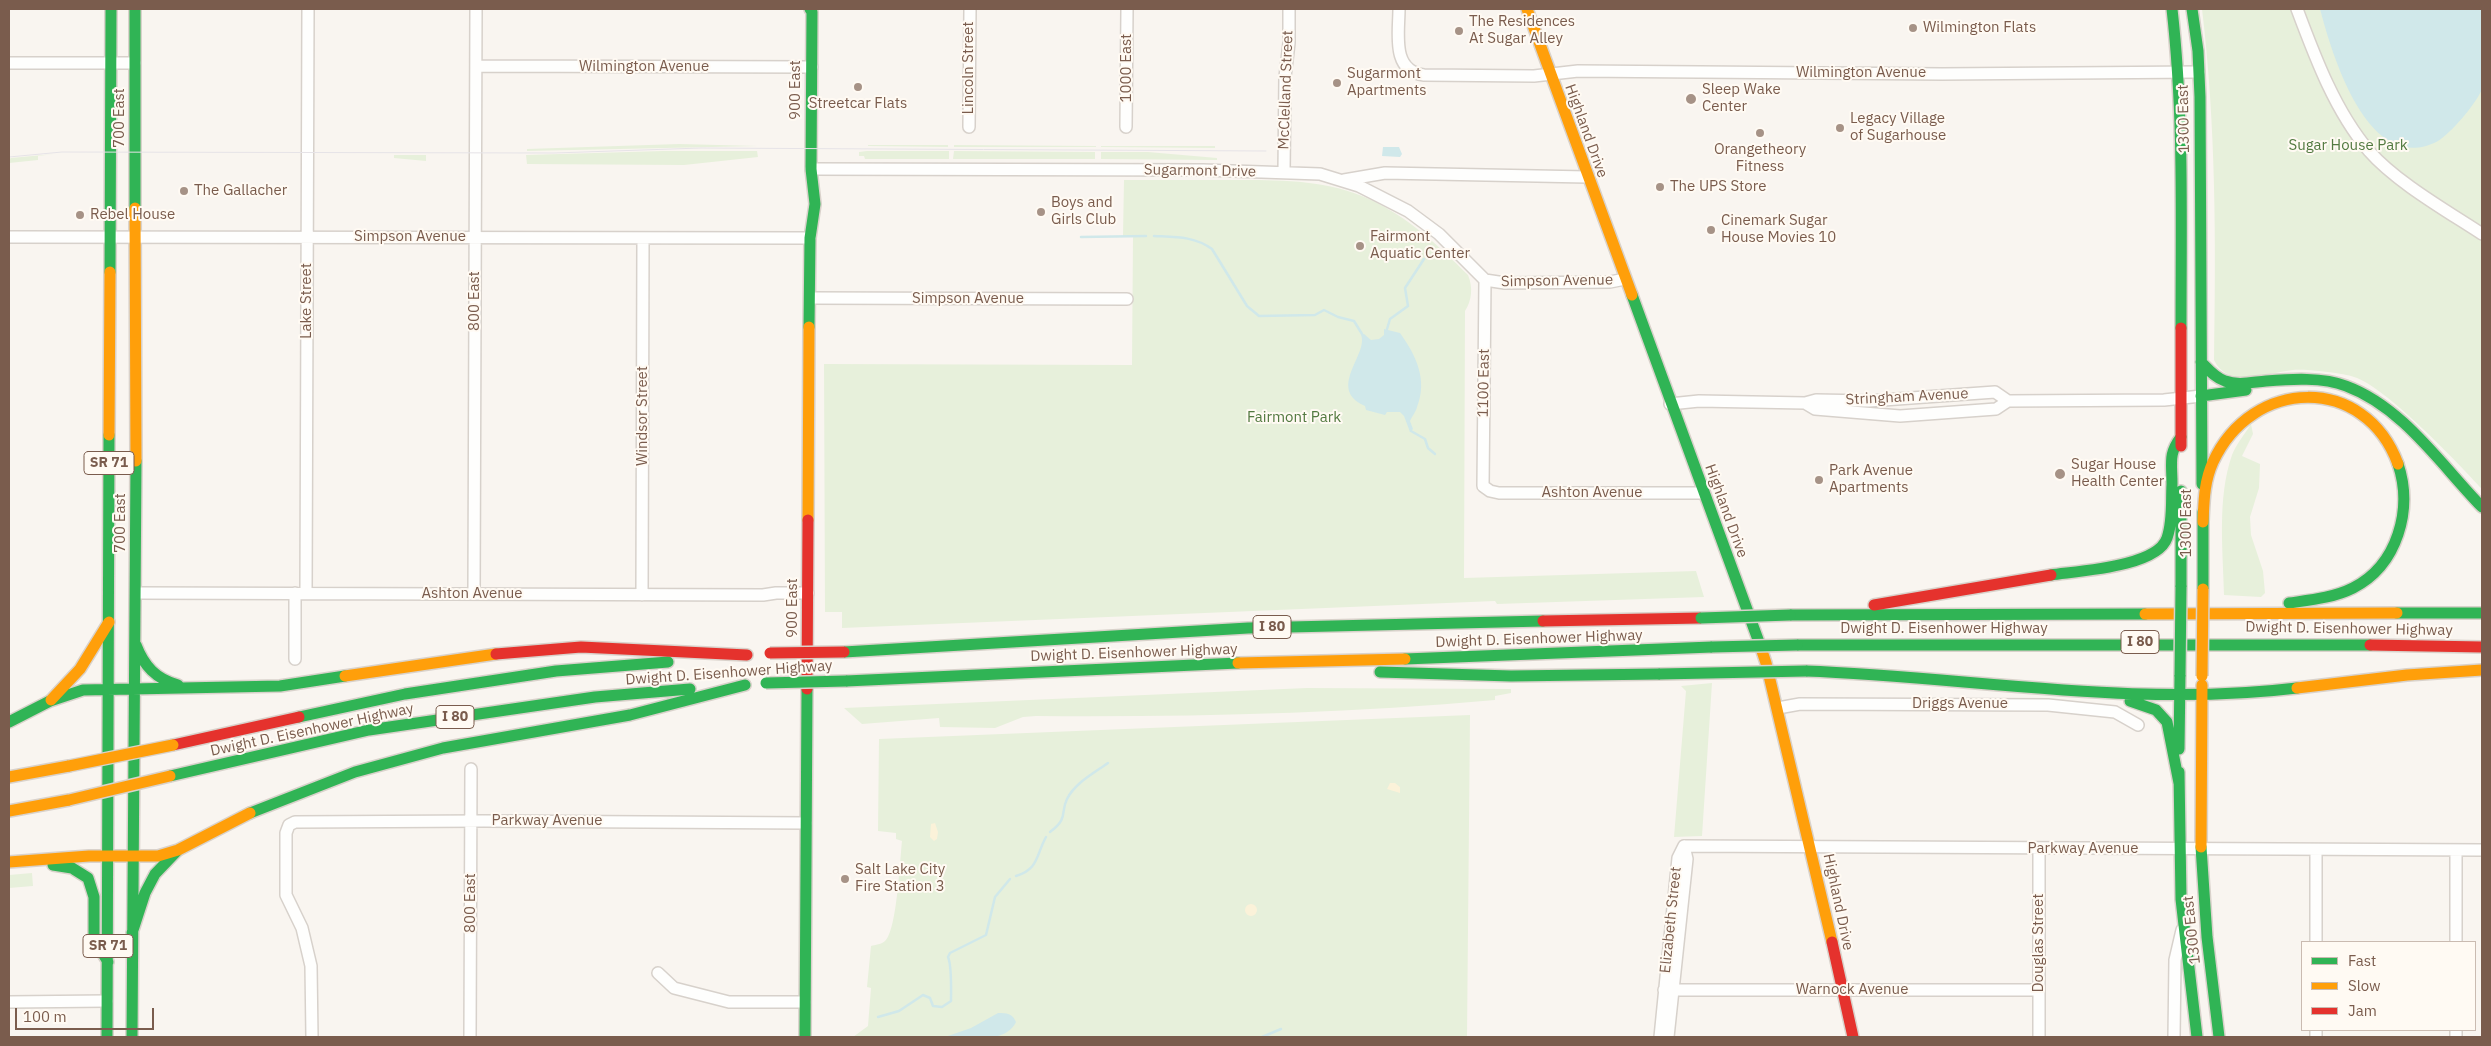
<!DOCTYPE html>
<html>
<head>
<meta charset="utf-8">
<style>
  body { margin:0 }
  #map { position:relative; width:2491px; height:1046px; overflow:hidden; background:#f9f5f0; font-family:"IBM Plex Sans",sans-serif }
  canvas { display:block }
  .frame { position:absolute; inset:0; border:10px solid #7a5c4d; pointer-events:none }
  .legend { position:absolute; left:2301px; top:941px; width:175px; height:90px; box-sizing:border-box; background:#fffaf3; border:1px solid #cabbb1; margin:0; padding:6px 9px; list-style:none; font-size:15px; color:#7a5c4d }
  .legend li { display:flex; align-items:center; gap:10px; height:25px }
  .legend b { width:25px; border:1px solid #cabbb1 }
  .scale { position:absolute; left:15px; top:1008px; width:139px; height:22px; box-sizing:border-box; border:2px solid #7a5c4d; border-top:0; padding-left:6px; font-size:15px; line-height:18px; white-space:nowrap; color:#7a5c4d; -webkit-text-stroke:4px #fffaf3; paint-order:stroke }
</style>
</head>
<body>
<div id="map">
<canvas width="2491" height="1046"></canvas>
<div class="frame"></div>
<ul class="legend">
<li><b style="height:6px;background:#30b455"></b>Fast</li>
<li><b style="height:6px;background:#ff9f0a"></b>Slow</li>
<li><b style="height:6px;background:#e5322d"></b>Jam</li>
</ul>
<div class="scale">100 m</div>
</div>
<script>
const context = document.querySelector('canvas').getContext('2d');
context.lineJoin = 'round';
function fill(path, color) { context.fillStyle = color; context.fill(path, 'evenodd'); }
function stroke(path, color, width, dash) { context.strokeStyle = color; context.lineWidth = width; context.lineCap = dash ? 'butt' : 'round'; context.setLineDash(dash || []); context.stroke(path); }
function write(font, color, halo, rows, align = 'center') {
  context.font = font + ' "IBM Plex Sans",sans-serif'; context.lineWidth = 4; context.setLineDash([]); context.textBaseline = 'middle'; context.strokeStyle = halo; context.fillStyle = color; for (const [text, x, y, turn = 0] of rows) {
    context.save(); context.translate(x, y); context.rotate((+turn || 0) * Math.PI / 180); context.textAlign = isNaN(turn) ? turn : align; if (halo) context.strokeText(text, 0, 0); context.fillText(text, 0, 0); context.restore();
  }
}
const green = new Path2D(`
  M2202 9H2482V489C2458 463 2385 386 2354 377 2343 373 2305 369 2293 370 2268 372 2229 391 2214 360 2216 243 2216 125 2202 9Z
  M679 144 758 146 527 151V149Z
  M868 145H948V147L868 146Z
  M954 145 1096 146V147H954Z
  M1101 146H1215V148L1101 147Z
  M663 151H757L758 157 684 165 527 164 526 155Z
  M867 151H949V159H865L864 156H859V152Z
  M954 151 1095 152V159H953Z
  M1101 152H1148L1217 158V160L1101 159Z
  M54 154 38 156V160L9 163V159L11 158Z
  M394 155H426V161L394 158Z
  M1124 180C1159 180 1195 180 1230 180 1277 180 1325 179 1369 199 1408 217 1438 245 1468 275 1473 287 1472 300 1465 311L1464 578 1696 571 1704 597 1497 604 1495 601 842 628V612H825L824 364 1132 365 1133 236H1123Z
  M2251 424 2253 434 2242 456 2260 464 2259 488 2250 517 2251 535 2263 571 2265 593 2261 597 2224 595C2223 550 2217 498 2232 455 2236 444 2245 434 2251 424Z
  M1712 683 1702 836 1674 837 1686 691 1681 686Z
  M1307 688 1511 689V693L1495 696V700C1342 714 1189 717 1036 716L1023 717 995 728 940 727 939 718 862 724 844 708Z
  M1470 715 1467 1037H853L868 1026 871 988 867 987 871 946C875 945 882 944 885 941 897 931 900 859 902 841L896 839V833L878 831 879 739Z
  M32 873 33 886 9 888V875Z`);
const sand = new Path2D(`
  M1390 783H1395L1400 787V793L1387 789Z
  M935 823 938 832 937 839 934 841 930 837 931 824Z
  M1245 910a6 6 0 1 1 12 0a6 6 0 1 1-12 0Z`);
const water = new Path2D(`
  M2320 9H2482C2482 23 2486 79 2482 89 2476 104 2451 133 2438 141 2368 178 2332 54 2320 9Z
  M1383 147H1399L1402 154 1400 157 1382 156Z
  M1384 329 1400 333C1416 355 1428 380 1417 407 1416 412 1412 416 1410 421L1413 429 1410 432 1404 416 1400 412H1387L1385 415 1366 410 1365 406C1326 389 1369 354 1361 335L1364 334 1371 340 1379 339 1384 335Z
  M998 1013C1007 1013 1012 1013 1016 1022 1005 1045 967 1037 945 1037L971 1028Z`);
const stream = new Path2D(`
  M1154 236C1175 237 1194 236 1212 249L1247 306 1259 316 1315 315 1324 310 1338 317 1354 321 1362 334
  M1081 237 1146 236
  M1387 329 1390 319 1408 306 1405 288 1424 259
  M1411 431 1425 439 1428 448 1435 454
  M1050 832C1069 818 1060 813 1067 799 1075 783 1094 773 1108 763
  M1016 876C1039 869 1036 855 1046 837
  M878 1017 899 1011 923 995 930 998 933 1006 942 1007 951 1001C951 990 952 966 948 957L950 953 986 935 995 897 1010 879
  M1262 1037 1281 1029`);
const street = new Path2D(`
  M1399 9C1399 33 1391 71 1424 75L1534 76 1578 71 1942 74 2199 72
  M2297 9C2315 57 2335 111 2369 151 2396 182 2447 211 2482 234
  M9 63H135
  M476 66 812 67
  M969 127 970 9
  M1126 127 1127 9
  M811 169 1203 170 1320 174 1359 186 1408 211 1439 234 1485 280 1505 283 1610 282 1625 279
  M1284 172 1285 77 1289 43V9
  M1344 180 1385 173 1587 177
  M9 237 810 238
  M1485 280 1483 486 1490 491 1499 493H1703
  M810 298 1127 299
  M1805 403 1815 409 1900 416 1996 409 2008 401
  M1670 404 1699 401 1805 403 1816 400 1869 401 1995 392 2008 401 2164 400 2201 396
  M136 593 763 595 776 593H808
  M306 593 308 9
  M474 594 476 9
  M642 595 643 238
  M295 659V593
  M1778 708 1800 704 2048 705 2115 712 2138 725
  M1684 846 2482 850
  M2039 849V1037
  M2316 850V942
  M2456 850V942
  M658 973 674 988 729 1002H805
  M1664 990H2039
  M9 1002 107 1001
  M2316 1030V1037
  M2456 1030V1037
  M312 1037 311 966 302 928 286 895V833L289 825 295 822 484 821 806 823
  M470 1037 471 769
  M1660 1037 1678 858 1684 846
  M1668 1037 1687 859 1684 846
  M2174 1037 2175 960 2182 930`);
const fast = new Path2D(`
  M135 9V208
  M2172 9C2184 115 2181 221 2181 328
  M2192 9 2198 51 2200 97 2202 484
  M110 272 111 9
  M1632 295 1760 645
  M809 327 810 238 815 204 811 169 812 12 810 9
  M2201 362C2208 369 2215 378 2225 381 2238 386 2253 382 2266 381 2291 379 2323 377 2346 386 2403 407 2441 465 2482 507
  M2201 396 2246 390
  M2181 491V587
  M2203 512V589
  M2051 575C2078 571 2157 567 2167 538 2173 521 2171 502 2172 484 2172 463 2168 454 2181 437
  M2289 603C2310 600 2333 598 2353 588 2398 565 2413 509 2398 464
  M2397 613H2482
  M1790 615 2145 614
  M136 645C144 666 156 679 178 685
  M1797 645H2370
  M844 652 1248 628 1543 621
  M1405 659 1712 647
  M1806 671C1969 677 2134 708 2297 688
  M1380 672 1511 676 1660 674
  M846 681 1238 663
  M2130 701 2156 710 2167 722 2179 783
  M299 717 405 694 556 671 668 662
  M9 722 50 701 83 690 280 686 345 676
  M2179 749 2180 675
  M2179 772 2181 899 2197 1037
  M170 776 369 730 595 697 690 689
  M250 813 355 772 443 748 630 715 745 685
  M2201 847 2207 937 2219 1037
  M53 865 72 868 88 878 94 897V939L108 962
  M132 933 145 893 155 874 177 851
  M107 1037 109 435
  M132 1037 136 461
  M805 1037 807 689`);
const slow = new Path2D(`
  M1527 9 1632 295
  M135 208 136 461
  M109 435 110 272
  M808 520 809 327
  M2203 522C2204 501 2204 482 2213 462 2252 377 2365 374 2398 464
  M2145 614 2397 613
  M1760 645 1766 663 1832 942
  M1238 663 1405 659
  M345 676 496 654
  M2297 688 2407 675 2482 670
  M51 700 80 669 109 622
  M9 777 69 766
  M9 811 69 800
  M2201 847 2202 685
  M9 862 89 856H158L178 850 250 813`);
const jam = new Path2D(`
  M2181 328V446
  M1874 605 2051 575
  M1543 621 1701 618
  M2370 645 2482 647
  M496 654 581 647 747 655
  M807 689 808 520
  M173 745 299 717
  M1832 942 1853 1037`);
const tram = new Path2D(`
  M9 157 62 152 554 153 701 148 1266 151`);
const fastBridge = new Path2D(`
  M1701 618 1790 615
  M1712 647 1797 645
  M1660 674 1806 671
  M2180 675 2181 587
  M766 683 846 681`);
const slowBridge = new Path2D(`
  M2202 676 2203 589
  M69 766 173 745
  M69 800 170 776`);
const jamBridge = new Path2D(`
  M770 653 844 652`);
const markers = [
  [1913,28,5,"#a69286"],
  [1459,31,5,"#a69286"],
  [1337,83,5,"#a69286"],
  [858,87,5,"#a69286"],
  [1691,99,6,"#a69286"],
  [1840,128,5,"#a69286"],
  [1760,133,5,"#a69286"],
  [1660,187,5,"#a69286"],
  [184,191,5,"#a69286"],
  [1041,212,5,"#a69286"],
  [80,215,5,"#a69286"],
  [1711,230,5,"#a69286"],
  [1360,246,5,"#a69286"],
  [2060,474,6,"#a69286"],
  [1819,480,5,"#a69286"],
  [845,879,5,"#a69286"]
];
const shields = [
  [109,463,50],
  [1272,627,38],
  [2140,642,38],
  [455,717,38],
  [108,946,50]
];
const shieldNames = [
  ["SR 71",109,463],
  ["I 80",1272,627],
  ["I 80",2140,642],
  ["I 80",455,717],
  ["SR 71",108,946]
];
const poiNames = [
  ["The Residences",1469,22],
  ["At Sugar Alley",1469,39],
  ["Wilmington Flats",1923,28],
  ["Sugarmont",1347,74],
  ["Apartments",1347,91],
  ["Sleep Wake",1702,90],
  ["Center",1702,107],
  ["Streetcar Flats",858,104,"center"],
  ["Legacy Village",1850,119],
  ["of Sugarhouse",1850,136],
  ["Orangetheory",1760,150,"center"],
  ["Fitness",1760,167,"center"],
  ["The UPS Store",1670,187],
  ["The Gallacher",194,191],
  ["Boys and",1051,203],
  ["Girls Club",1051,220],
  ["Rebel House",90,215],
  ["Cinemark Sugar",1721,221],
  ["House Movies 10",1721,238],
  ["Fairmont",1370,237],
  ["Aquatic Center",1370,254],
  ["Sugar House",2071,465],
  ["Health Center",2071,482],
  ["Park Avenue",1829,471],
  ["Apartments",1829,488],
  ["Salt Lake City",855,870],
  ["Fire Station 3",855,887]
];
const streetNames = [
  ["Wilmington Avenue",644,67],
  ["Lincoln Street",969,68,-90],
  ["1000 East",1127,68,-90],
  ["Wilmington Avenue",1861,73],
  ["900 East",796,90,-90],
  ["McClelland Street",1286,90,-88],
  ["700 East",120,118,-90],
  ["1300 East",2184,119,-91],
  ["Highland Drive",1586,131,70],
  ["Sugarmont Drive",1200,171,1],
  ["Simpson Avenue",410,237],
  ["Simpson Avenue",1557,281,-1],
  ["Simpson Avenue",968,299],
  ["Lake Street",307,301,-90],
  ["800 East",475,301,-90],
  ["1100 East",1484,383,-89],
  ["Stringham Avenue",1907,397,-3],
  ["Windsor Street",643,416,-90],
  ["Ashton Avenue",1592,493],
  ["Highland Drive",1726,511,70],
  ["700 East",121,523,-90],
  ["1300 East",2187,523,-90],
  ["Ashton Avenue",472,594],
  ["900 East",793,608,-90],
  ["Dwight D. Eisenhower Highway",1944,629],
  ["Dwight D. Eisenhower Highway",2349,629,1],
  ["Dwight D. Eisenhower Highway",1539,639,-2],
  ["Dwight D. Eisenhower Highway",1134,653,-2],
  ["Dwight D. Eisenhower Highway",729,673,-4],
  ["Driggs Avenue",1960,704],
  ["Dwight D. Eisenhower Highway",312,730,-12],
  ["Parkway Avenue",547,821],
  ["Parkway Avenue",2083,849],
  ["Highland Drive",1838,902,78],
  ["800 East",471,903,-90],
  ["Elizabeth Street",1671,920,-84],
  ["1300 East",2192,930,-96],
  ["Douglas Street",2039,943,-90],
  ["Warnock Avenue",1852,990]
];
const parkNames = [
  ["Sugar House Park",2348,146],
  ["Fairmont Park",1294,418]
];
fill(green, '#e7f0db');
fill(sand, '#fbf2d9');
fill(water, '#d0e8ea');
stroke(stream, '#d0e8ea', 2.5);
stroke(street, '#d7d1cb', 14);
stroke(fast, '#d9d2cb', 14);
stroke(slow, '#d9d2cb', 14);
stroke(jam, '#d9d2cb', 14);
stroke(street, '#fefefd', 11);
stroke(fast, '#30b455', 11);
stroke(slow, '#ff9f0a', 11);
stroke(jam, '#e5322d', 11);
stroke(tram, '#e6e3e7', 1);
stroke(fastBridge, '#d9d2cb', 14, []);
stroke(slowBridge, '#d9d2cb', 14, []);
stroke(jamBridge, '#d9d2cb', 14, []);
stroke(fastBridge, '#30b455', 11);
stroke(slowBridge, '#ff9f0a', 11);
stroke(jamBridge, '#e5322d', 11);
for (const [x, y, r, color] of markers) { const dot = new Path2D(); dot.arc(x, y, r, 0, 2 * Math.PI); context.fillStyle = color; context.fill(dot); stroke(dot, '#fffaf3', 2); }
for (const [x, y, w] of shields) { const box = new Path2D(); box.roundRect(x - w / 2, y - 11.5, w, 23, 4); context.fillStyle = '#fffaf3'; context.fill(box); stroke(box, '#7a5c4d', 1); }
write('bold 14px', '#7a5c4d', null, shieldNames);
write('15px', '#7a5c4d', '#fffaf3', poiNames, 'left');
write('15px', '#7a5c4d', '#fffaf3', streetNames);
write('15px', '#537a41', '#fffaf3', parkNames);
</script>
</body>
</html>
